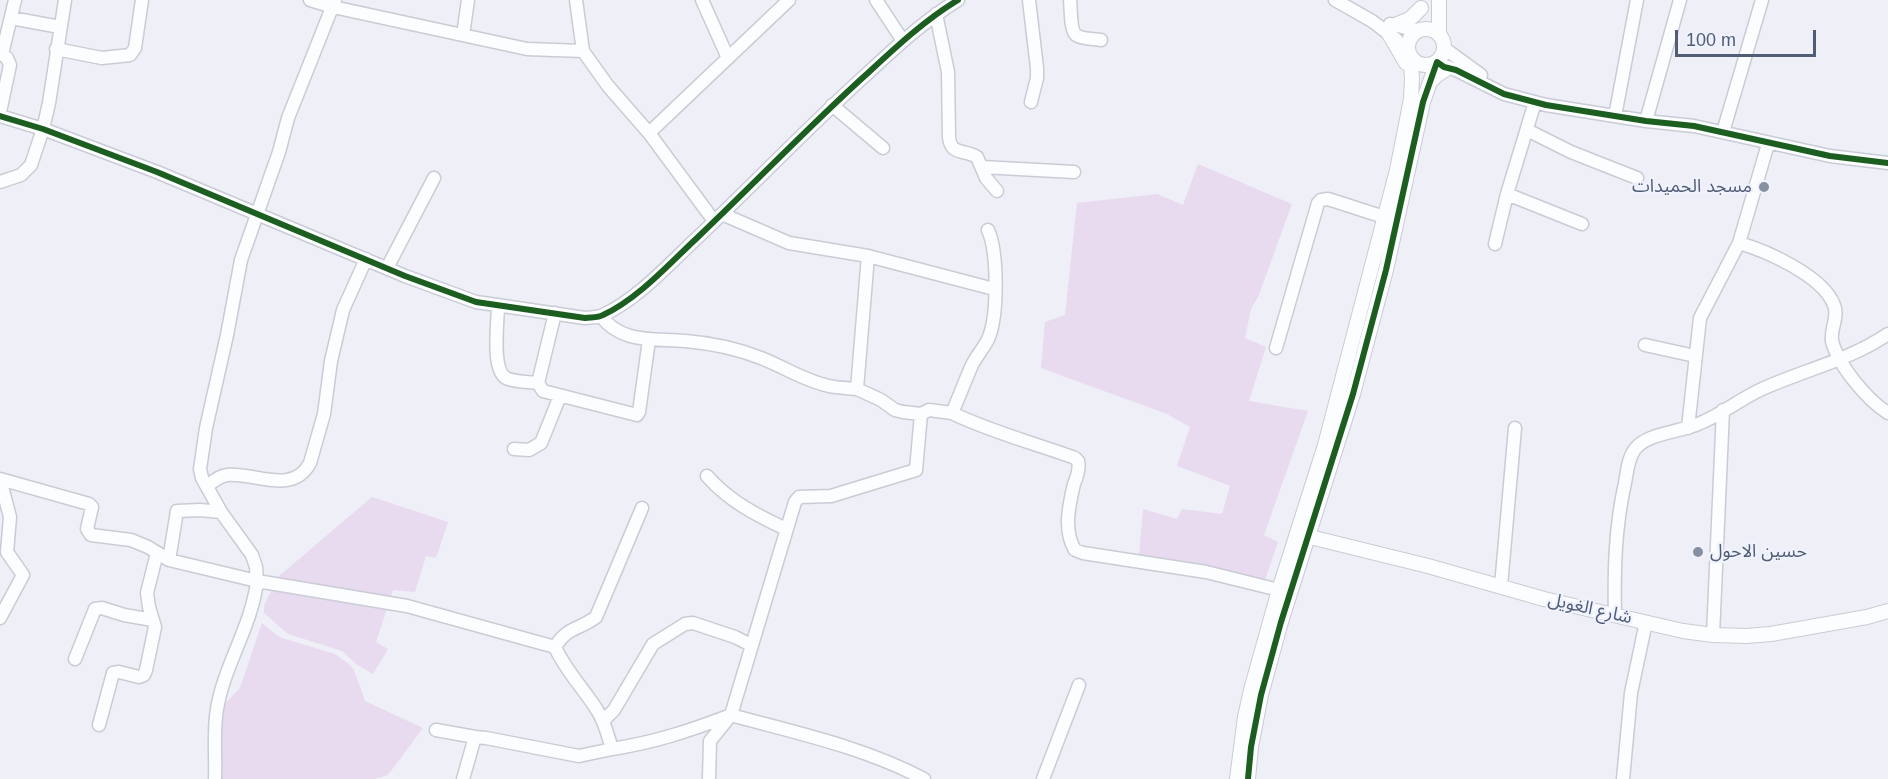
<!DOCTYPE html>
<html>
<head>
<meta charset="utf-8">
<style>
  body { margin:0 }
  #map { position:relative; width:1888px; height:779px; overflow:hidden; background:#eeeff7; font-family:Helvetica,sans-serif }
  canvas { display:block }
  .scale { position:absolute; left:1675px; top:30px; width:141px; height:27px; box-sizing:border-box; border:3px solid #4f5d75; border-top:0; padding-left:8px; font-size:18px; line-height:21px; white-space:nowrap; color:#4f5d75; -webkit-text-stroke:4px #f0f2fe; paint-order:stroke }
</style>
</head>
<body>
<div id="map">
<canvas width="1888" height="779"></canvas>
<div class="scale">100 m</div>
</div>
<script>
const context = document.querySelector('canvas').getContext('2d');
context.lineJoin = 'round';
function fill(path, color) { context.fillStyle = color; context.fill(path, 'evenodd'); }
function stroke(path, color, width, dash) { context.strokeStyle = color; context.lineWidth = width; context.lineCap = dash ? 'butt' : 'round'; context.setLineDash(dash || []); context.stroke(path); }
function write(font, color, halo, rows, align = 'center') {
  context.font = font + ' Helvetica,"Noto Sans Arabic",sans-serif'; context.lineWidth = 4.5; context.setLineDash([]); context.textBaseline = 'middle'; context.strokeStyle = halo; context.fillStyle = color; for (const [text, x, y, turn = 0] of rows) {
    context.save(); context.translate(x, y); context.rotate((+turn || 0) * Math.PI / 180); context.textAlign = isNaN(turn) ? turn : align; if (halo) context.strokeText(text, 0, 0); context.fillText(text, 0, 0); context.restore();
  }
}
const green = new Path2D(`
  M1198 164 1292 204 1258 297 1251 309 1245 338 1266 347 1249 401 1308 411 1264 535 1278 542 1265 580 1139 555 1143 509 1177 519 1182 509 1222 514 1230 486 1177 466 1190 427 1167 414 1041 368 1045 322 1065 315 1077 203 1157 194 1183 205Z
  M372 497 448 522 436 558 426 556 415 592 393 590 376 642 388 649 373 674 356 664 342 651 288 634 264 613V605L279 576Z
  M262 623 279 637 335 654 349 664 354 670 365 701 423 728 388 775 375 779H215L219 710 240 688Z`);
const minor = new Path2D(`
  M310 0 333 7 527 49 583 51 576 0
  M335 0 288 118 279 152 241 260 227 335 206 428 200 469 202 478 221 512 252 555 256 567 257 581 407 606 555 647
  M702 0 728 58
  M876 0 903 41
  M1029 0 1037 68V78L1031 102
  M1070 0C1071 7 1070 30 1076 35 1081 39 1094 39 1101 40
  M1335 0 1372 21 1397 40
  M936 14 948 72 949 137C951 156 964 149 977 157L986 178 997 191
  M11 18 60 27
  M1390 24 1417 31
  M463 35 468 0
  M1444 48 1481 75
  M56 49 102 58 130 55 135 48 142 0
  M583 51 608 86 649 133 714 221
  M0 53 7 58 10 65 0 112
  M2 54 15 0
  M1441 65 1456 70 1504 94 1546 105 1646 121 1694 126 1830 156 1888 163
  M832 105 883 148
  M0 116 43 129 157 172 405 276 476 302 585 318C591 317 598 318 603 315 638 299 670 263 698 237 756 182 810 125 869 72 897 46 925 20 958 0
  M1615 116 1637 0
  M1646 121 1680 0
  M1527 130 1571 152 1637 178
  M1723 132 1762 0
  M649 133 789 0
  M982 167 1074 172
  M0 182 21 175 31 165 43 129 49 103 65 0
  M1507 194 1582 224
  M1739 243C1767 251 1823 276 1834 305 1839 317 1830 329 1832 341 1838 365 1867 400 1888 413
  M1495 244 1507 194 1535 102
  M868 256 994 289
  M387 268 434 178
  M498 305C498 322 491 369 506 378 514 382 529 382 538 383
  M555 313 538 383 543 391 637 415 639 412 649 340
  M601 316C621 344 655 338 685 341 710 343 738 349 761 358 784 367 805 381 829 386 838 388 848 388 857 389L868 256 789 243 722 214
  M1645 345 1695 356
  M1276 348 1318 203 1321 200 1328 199 1384 217
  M857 389 881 400 895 410 903 412 921 414 929 410 952 413C959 397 965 381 972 365 977 355 985 347 989 337 998 314 998 252 988 230
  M952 413C991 432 1034 443 1075 458L1078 461C1080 469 1077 477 1074 484 1069 505 1063 531 1075 550L1083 553 1206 572 1279 590
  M921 414 916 470 831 496 799 497 795 502 731 715C796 733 864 747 924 779
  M1688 428 1700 318 1739 243 1768 144
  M514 449 529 450 541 443 560 396
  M707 476C729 501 756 515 786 529
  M0 479 89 504 92 507 87 529 91 535 131 540 148 547 169 560 257 581C252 626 224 665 217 709 213 732 216 756 215 779
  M207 486C214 481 219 476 227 475 255 472 292 496 310 463L324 414 331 361 343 310 366 259
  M169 560 177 511 200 510 221 512
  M1501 586 1515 428
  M1615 615C1614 571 1615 527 1625 483 1627 472 1628 458 1635 449 1647 433 1681 432 1698 424 1721 415 1740 399 1762 389 1804 370 1850 360 1888 334
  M0 618 23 575 7 552 10 517 0 479
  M1713 635 1723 410
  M75 659 95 609 102 608 124 615 153 620
  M603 721 614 710 653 644 685 624 693 623 735 637 751 645
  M99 725 113 673 119 672 139 677 144 675 146 670 155 627 149 607 147 593 157 553
  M436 730 475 737 463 779
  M475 737 486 738 579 756 612 749C608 736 605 722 597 710 584 689 565 670 555 647 568 626 579 630 596 617L642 508
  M612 749C656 742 689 731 731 715L710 741 709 779
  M1043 779 1079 685
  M1623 779 1631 693 1646 622`);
const tertiary = new Path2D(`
  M1439 0V34
  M1395 25 1410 19 1421 8
  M1408 47a18 18 0 1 1 36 0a18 18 0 1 1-36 0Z
  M1389 34 1406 63
  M1430 82 1437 75 1448 68
  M1302 535 1428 566 1544 599 1683 631 1713 635 1746 636 1771 634 1867 617 1888 611
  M1237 779 1245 717 1251 690 1279 590 1325 445 1397 170 1411 99 1412 78 1410 56
  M1248 779 1251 747 1261 695 1281 622 1353 394 1386 270 1423 102 1437 62`);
const cycleway = new Path2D(`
  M0 116 43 129 157 172 405 276 476 302 585 318C591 317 598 318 603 315 638 299 670 263 698 237 756 182 810 125 869 72 897 46 925 20 958 0
  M1248 779 1251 747 1261 695 1281 622 1353 394 1386 270 1423 102 1437 62 1444 67 1456 70 1504 94 1546 105 1646 121 1694 126 1830 156 1888 163`);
const markers = [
  [1764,187,6,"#8790a2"],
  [1698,552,6,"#8790a2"]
];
const poiNames = [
  ["مسجد الحميدات",1752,187],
  ["حسين الاحول",1710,552,"left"]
];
const streetNames = [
  ["شارع الغويل",1590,609,13]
];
fill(green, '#e8daef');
stroke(minor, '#c9ccd5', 15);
stroke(tertiary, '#c9ccd5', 16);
stroke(minor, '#fcfdfe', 12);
stroke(tertiary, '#fcfdfe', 14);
stroke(cycleway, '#1b5e20', 6);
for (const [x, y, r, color] of markers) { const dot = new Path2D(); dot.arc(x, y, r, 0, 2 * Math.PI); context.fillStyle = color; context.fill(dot); stroke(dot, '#f0f2fe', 2); }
write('18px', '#4f5d75', '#f0f2fe', poiNames, 'right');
write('18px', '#4f5d75', '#f0f2fe', streetNames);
</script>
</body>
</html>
